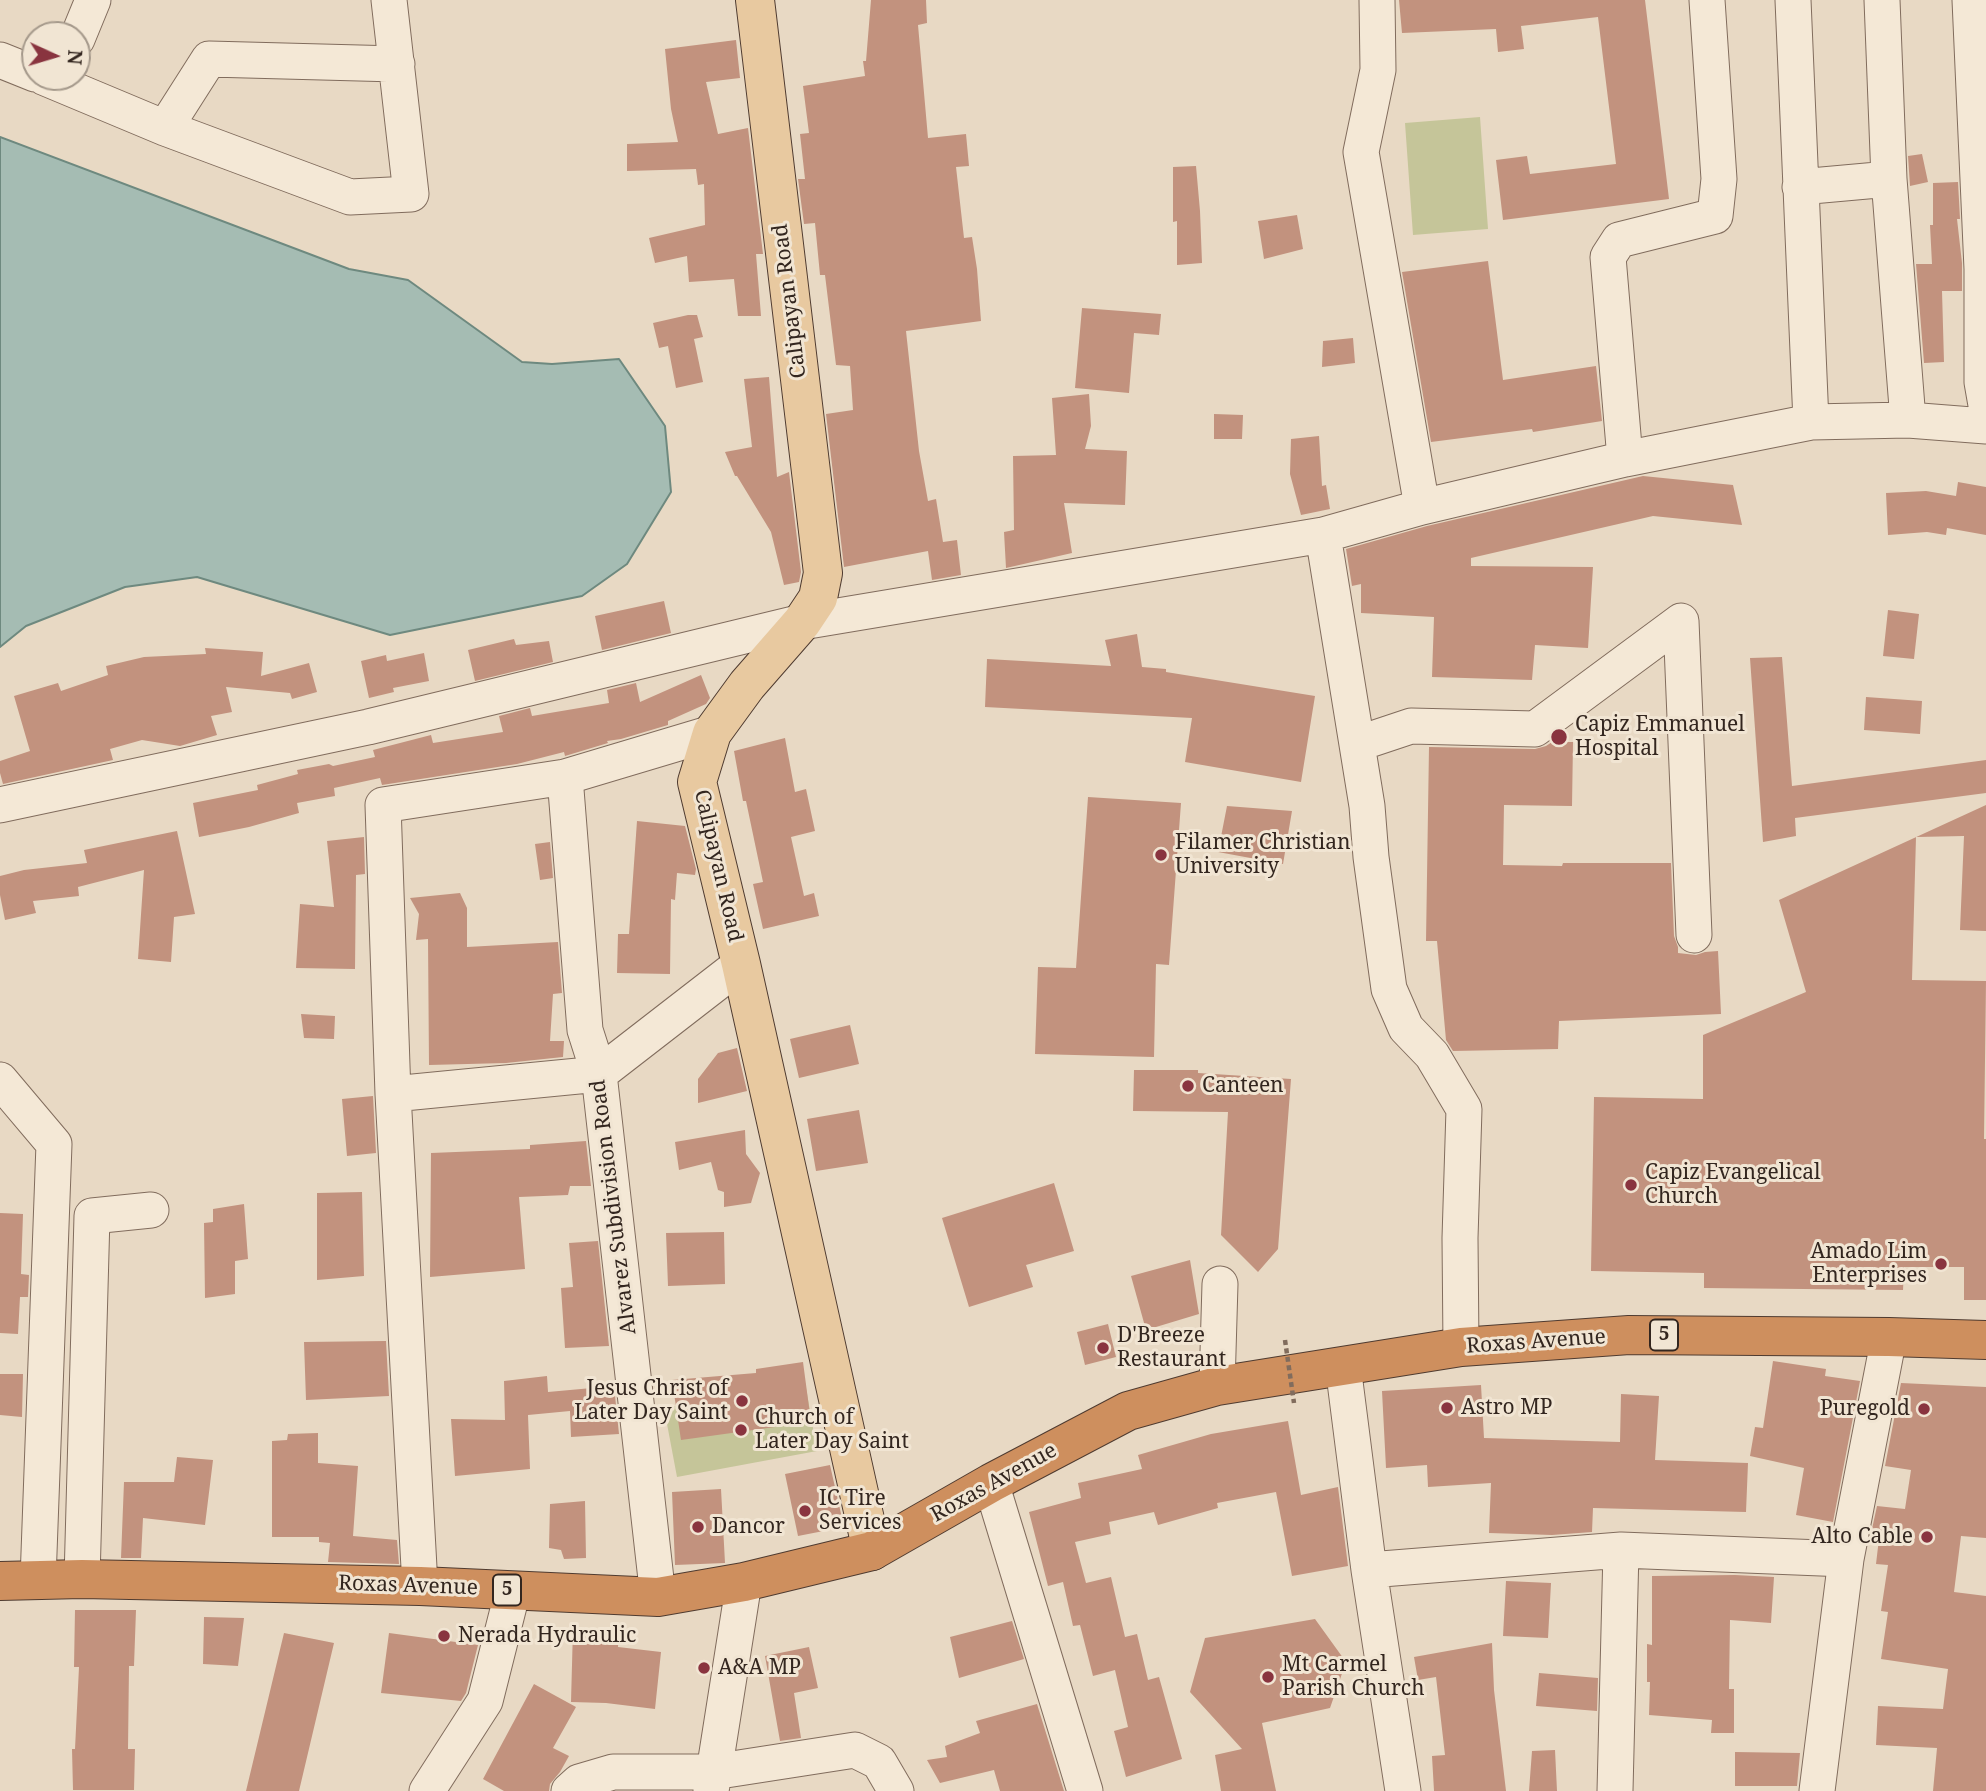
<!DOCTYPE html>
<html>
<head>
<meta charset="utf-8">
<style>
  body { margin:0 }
  #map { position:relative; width:1986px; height:1791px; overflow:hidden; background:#e8d9c4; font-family:"Noto Serif",serif }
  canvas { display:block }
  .north { position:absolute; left:21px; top:21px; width:70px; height:70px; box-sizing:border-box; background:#f1e5d3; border:2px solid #a5998b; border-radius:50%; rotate:94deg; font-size:19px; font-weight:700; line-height:28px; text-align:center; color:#33261f }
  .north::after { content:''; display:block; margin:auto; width:24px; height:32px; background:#89343f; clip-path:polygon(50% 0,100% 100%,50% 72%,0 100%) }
</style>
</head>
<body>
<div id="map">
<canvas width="1986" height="1791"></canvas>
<div class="north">N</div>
</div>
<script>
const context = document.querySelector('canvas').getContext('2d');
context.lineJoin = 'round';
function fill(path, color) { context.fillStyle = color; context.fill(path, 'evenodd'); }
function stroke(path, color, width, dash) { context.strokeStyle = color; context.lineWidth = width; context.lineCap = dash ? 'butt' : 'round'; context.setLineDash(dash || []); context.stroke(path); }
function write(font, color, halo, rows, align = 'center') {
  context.font = font + ' "Noto Serif",serif'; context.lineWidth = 6; context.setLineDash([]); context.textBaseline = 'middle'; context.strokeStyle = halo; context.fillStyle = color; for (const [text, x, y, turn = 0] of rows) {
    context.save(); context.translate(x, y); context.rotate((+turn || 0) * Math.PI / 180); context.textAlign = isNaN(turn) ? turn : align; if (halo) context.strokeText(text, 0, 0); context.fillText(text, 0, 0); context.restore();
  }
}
const green = new Path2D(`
  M1480 117 1488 229 1413 235 1405 123Z
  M805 1382 817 1451 677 1477 664 1408Z`);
const water = new Path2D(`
  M0 137 349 269 408 280 522 362 552 364 619 359 665 426 671 492 627 564 582 596 390 635 197 577 125 587 26 626 0 647Z`);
const building = new Path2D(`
  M871 0H926L927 23 918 25 928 138 966 134 969 166 956 167 964 238 972 237 977 269 981 321 906 331 919 451 928 501 936 499 943 542 957 540 961 575 932 580 928 551 844 567 826 414 853 410 850 366 836 365 825 275H820L815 223 804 224 798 179H805L800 134 809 133 803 86 865 76 863 61H866Z
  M1399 0H1645L1669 199 1503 220 1496 160 1527 156 1530 174 1616 164 1598 17 1521 26 1524 49 1498 52 1496 29 1402 33Z
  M736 40 740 78 706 82 718 134 748 128 763 254H756L761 316H738L734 279 689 282 687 256 655 263 649 238 705 225 704 184 698 185 696 169 627 171V144L678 142 671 109 665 49Z
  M1922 154 1928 182 1910 186 1908 156Z
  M1196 166 1200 211 1202 263 1177 265V221L1173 222V167Z
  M1958 182 1960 219H1957L1962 263V291H1942L1944 362 1924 363 1916 264H1932L1930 225H1933V183Z
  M1297 215 1303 249 1264 259 1258 221Z
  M1488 261 1503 380 1596 366 1602 421 1533 432 1532 429 1431 442 1402 272Z
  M1082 308 1161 314 1159 335 1134 333 1129 393 1075 388Z
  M688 315H697L703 337 694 339 703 382 676 388 668 346 659 348 653 323Z
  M1353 338 1355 363 1322 367 1323 341Z
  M769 377 777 477 789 472 801 572 799 582 784 585 771 532 737 476H735L725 452 752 447 744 379Z
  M1089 394 1091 426 1085 449 1127 451 1125 505 1064 503 1072 553 1006 568 1004 532 1014 530 1013 456 1056 455 1052 398Z
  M1214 414 1243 415 1242 439H1214Z
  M1319 436 1322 486 1326 485 1330 509 1301 515 1290 474 1291 439Z
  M1643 476 1733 485 1742 525 1653 516 1471 558V566L1593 567 1588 648 1535 645 1532 680 1432 677 1434 617 1361 613V584L1352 586 1346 549 1427 526Z
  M1958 482 1986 487V535L1947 528 1946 535 1927 532 1888 535 1886 493 1926 491 1956 496Z
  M664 601 671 633 602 650 595 616Z
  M1888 610 1919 614 1914 659 1883 656Z
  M1137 634 1142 667 1166 669V672L1315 696 1301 782 1185 762 1192 718 985 707 987 659 1111 666 1105 640Z
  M514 639 516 645 549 641 553 662 475 681 468 650Z
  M205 648 263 652 261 676 309 663 317 692 292 699 290 693 226 687 232 712 211 716 217 735 180 746 142 740 110 749 113 760 3 784 0 773V761L30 751 14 696 58 683 61 691 108 675 106 666 144 657 206 654Z
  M424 653 429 681 393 688 394 692 369 698 361 661 386 655 387 661Z
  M1782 657 1792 786 1986 760V793L1795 818 1796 836 1763 842 1750 658Z
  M701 675 710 698 706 704 668 721V725L621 739 607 741 608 743 565 756 564 752 517 764 382 785 380 778 334 788 335 796 297 803 299 813 249 827 199 837 193 803 258 790 257 785 298 774 297 770 329 764 333 766 375 757 373 750 431 735 433 743 503 732 499 716 530 708 532 716 609 703 607 690 636 683 640 702Z
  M1866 697 1922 701 1920 734 1864 730Z
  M785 738 795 792 806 789 815 831 791 837 804 896 814 893 819 916 763 929 753 884 763 882 746 801H743L734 751Z
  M1552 742H1573L1572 806 1504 805 1503 865 1562 866 1563 863H1671L1674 936 1678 947V953L1696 955 1705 952 1718 951 1721 1014 1559 1021 1558 1049 1453 1051 1446 1040 1437 941H1426L1429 747 1535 749 1546 746Z
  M1088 797 1181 803 1169 965 1156 964 1154 1057 1035 1054 1038 967 1076 968Z
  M1986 805V931L1960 930 1964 836 1916 837 1912 980 1986 981 1984 1139H1986V1300H1964V1267H1904L1903 1290 1704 1288V1273L1591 1271 1594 1097 1703 1099V1035L1806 992 1779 900Z
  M1227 806 1292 811 1283 864 1218 852Z
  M637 821 685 826 696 869 695 875 677 873 675 900 671 899 670 974 617 973 618 934H629Z
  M177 831 195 914 174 917 171 962 138 959 144 870 78 887 79 896 33 901 36 913 5 920 0 895V876L24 870 87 863 84 850Z
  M364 837 365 874 356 875 355 969 296 968 300 904 334 907 327 841Z
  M550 842 553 878 540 880 535 844Z
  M460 893 467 908V947L558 942 562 993 553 994 550 1041H564L563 1057 506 1063 429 1065 428 939 416 940 419 914 410 898Z
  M301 1014 335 1016 334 1039 304 1038Z
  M850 1025 859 1064 799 1078 790 1039Z
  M737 1048 747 1091 698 1103V1079L718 1053Z
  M1134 1070H1198V1073L1291 1079 1278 1249 1258 1272 1221 1235 1228 1112 1133 1111Z
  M373 1096 376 1153 347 1156 342 1099Z
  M859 1110 868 1163 816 1171 807 1119Z
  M745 1130 746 1154 760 1173 751 1203 724 1207V1192L718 1190 711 1162 679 1170 675 1142Z
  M586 1141 591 1186H570L568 1195 519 1197 525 1269 430 1277 431 1153 530 1149V1145Z
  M1054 1183 1074 1251 1026 1265 1033 1287 969 1307 942 1218Z
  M362 1192 364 1276 317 1280V1193Z
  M244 1204 248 1259 235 1261V1294L205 1298 204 1223 213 1222V1209Z
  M0 1213 23 1214 21 1274 29 1275 28 1297H20L18 1334 0 1333Z
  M724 1232 725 1284 668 1286 666 1233Z
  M598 1241 609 1346 565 1348 561 1288 573 1287 569 1243Z
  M1190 1260 1199 1314 1146 1330 1131 1276Z
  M1108 1324 1116 1357 1085 1365 1077 1332Z
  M386 1341 389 1396 306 1400 304 1342Z
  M1773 1361 1826 1369 1825 1376 1860 1381 1833 1522 1796 1515 1804 1468 1750 1456 1755 1427 1763 1428Z
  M803 1362 811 1422 681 1440 672 1380 756 1373V1369Z
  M0 1374H23L22 1417 0 1415Z
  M547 1376 548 1392 614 1386 619 1434 571 1437 570 1411 528 1415 530 1469 455 1476 451 1419 505 1420 504 1381Z
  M1901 1383 1986 1387V1538L1961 1536 1954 1592 1986 1596V1791H1933L1937 1748 1876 1745 1878 1706 1943 1709 1948 1669 1881 1659 1888 1612 1881 1611 1888 1565 1876 1564 1880 1530 1872 1529 1877 1506 1905 1509 1911 1470 1885 1466Z
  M1481 1385 1484 1438 1620 1442 1621 1394 1659 1396 1655 1460 1748 1463 1746 1512 1593 1508 1592 1532 1552 1535 1489 1533 1491 1483 1428 1487 1427 1465 1386 1468 1382 1391Z
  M1288 1421 1301 1495 1338 1487 1348 1566 1292 1576 1276 1492 1217 1503 1218 1508 1158 1525 1154 1512 1109 1522 1111 1534 1075 1542 1086 1583 1111 1577 1125 1637 1137 1634 1148 1680 1159 1677 1182 1759 1126 1777 1114 1731 1128 1727 1115 1670 1093 1676 1080 1625 1073 1626 1063 1582 1048 1586 1029 1512 1081 1498 1078 1483 1142 1469 1138 1455 1211 1434Z
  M318 1433V1463L358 1466 353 1536 397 1540 399 1564 328 1562 330 1543 319 1542V1537H272V1441L287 1440 288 1434Z
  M177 1457 213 1460 205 1525 143 1518 141 1558H121L124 1482H174Z
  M830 1465 844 1527 798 1536 785 1474Z
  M721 1489 725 1563 675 1565 672 1492Z
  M585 1501 586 1558 564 1559 561 1550 549 1548 550 1504Z
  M1735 1575 1774 1577 1771 1623 1730 1620 1729 1689H1734V1733H1711L1712 1720 1649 1715 1650 1682H1647V1644L1652 1645V1576Z
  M1506 1581 1551 1583 1548 1638 1503 1636Z
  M75 1610H136L134 1666H129L128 1749H135L134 1790H73L72 1749H75L79 1667H74Z
  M204 1617 244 1618 238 1666 203 1664Z
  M1315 1619 1346 1662 1330 1708 1262 1723 1276 1791H1221L1215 1755 1242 1749 1190 1692 1205 1638Z
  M1012 1621 1024 1659 959 1678 950 1637Z
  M573 1628 619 1629 618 1647 661 1652 655 1709 606 1703 571 1702Z
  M284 1633 334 1643 299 1791H246Z
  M389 1633 478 1645 466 1693 461 1701 381 1693Z
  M1492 1643 1494 1690 1506 1791H1434L1432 1756 1445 1755 1436 1677 1418 1680 1414 1657Z
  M809 1647 818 1688 794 1693 801 1738 780 1741 765 1656Z
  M1539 1673 1598 1678 1597 1711 1536 1706Z
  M534 1684 576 1707 553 1748 569 1756 560 1772 550 1784 549 1791H504L483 1779Z
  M1037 1704 1064 1791H1000L994 1770 940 1783 927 1760 947 1757 945 1746 980 1733 976 1721Z
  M1555 1750 1557 1791H1529L1532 1751Z
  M1735 1752 1800 1753 1797 1786H1735Z`);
const minor = new Path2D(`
  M1377 0 1378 70 1361 152 1422 507
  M1793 0 1811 422
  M1882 0 1889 179 1908 420
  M1970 0 1982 269V382L1986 405
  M77 39 93 0
  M0 60 35 74
  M43 77 165 128 350 197 411 194 389 0
  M165 128 209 59 397 64
  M1800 187 1889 179
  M1625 459 1608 257 1619 240 1715 216 1719 179 1707 0
  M1323 535 1367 806 1371 857 1389 989 1406 1028 1432 1055 1464 1109 1460 1238 1461 1347
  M1357 744 1411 726 1535 729 1681 621 1694 935
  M565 777 585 1030 599 1074 658 1597
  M0 805 368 727 802 622 1323 535 1422 507 1625 459 1811 422 1908 420 1986 426
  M0 1080 54 1144 38 1580
  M393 1094 599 1074 741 964
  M1343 1366 1369 1570 1403 1791
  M1217 1386 1220 1284
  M991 1483 1085 1791
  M1369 1570 1621 1550 1846 1559
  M82 1579 92 1216 151 1210
  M420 1586 393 1094 383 805 565 777 712 733
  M427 1791 485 1701 513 1590
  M569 1791 579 1782 613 1772H713L855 1750 879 1762 896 1791
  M711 1791 744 1582
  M1615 1791 1621 1550
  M1817 1791 1846 1559 1889 1337`);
const major = new Path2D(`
  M755 0 823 573 818 598 802 622 747 685 712 733 697 782 741 964 872 1551`);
const highway = new Path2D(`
  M0 1581 82 1579 420 1586 658 1597 744 1582 872 1551 991 1483 1128 1411 1217 1386 1461 1347 1629 1335 1889 1337 1986 1340`);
const pathBridge = new Path2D(`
  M1285 1340 1294 1403`);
const markers = [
  [1559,737,9,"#89343f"],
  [1161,855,7,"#89343f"],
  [1188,1086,7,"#89343f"],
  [1631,1185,7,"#89343f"],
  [1941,1264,7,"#89343f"],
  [1103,1348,7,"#89343f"],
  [742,1401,7,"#89343f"],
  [1447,1408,7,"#89343f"],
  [1924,1409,7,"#89343f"],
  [741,1430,7,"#89343f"],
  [805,1511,7,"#89343f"],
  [698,1527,7,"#89343f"],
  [1927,1537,7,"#89343f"],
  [444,1636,7,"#89343f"],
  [704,1668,7,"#89343f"],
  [1268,1677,7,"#89343f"]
];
const shields = [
  [1664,1335,28],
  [507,1590,28]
];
const shieldNames = [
  ["5",1664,1335],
  ["5",507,1590]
];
const streetNames = [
  ["Calipayan Road",790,301,-97],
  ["Calipayan Road",718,866,77],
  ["Alvarez Subdivision Road",614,1207,-97],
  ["Roxas Avenue",1536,1342,-4],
  ["Roxas Avenue",994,1483,-29],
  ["Roxas Avenue",408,1586,2]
];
const poiNames = [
  ["Capiz Emmanuel",1575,725],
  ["Hospital",1575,749],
  ["Filamer Christian",1175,843],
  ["University",1175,867],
  ["Canteen",1202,1086],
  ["Capiz Evangelical",1645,1173],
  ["Church",1645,1197],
  ["Amado Lim",1927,1252,"right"],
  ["Enterprises",1927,1276,"right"],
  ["D'Breeze",1117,1336],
  ["Restaurant",1117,1360],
  ["Jesus Christ of",728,1389,"right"],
  ["Later Day Saint",728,1413,"right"],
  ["Astro MP",1461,1408],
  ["Puregold",1910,1409,"right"],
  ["Church of",755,1418],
  ["Later Day Saint",755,1442],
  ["IC Tire",819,1499],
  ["Services",819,1523],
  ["Dancor",712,1527],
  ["Alto Cable",1913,1537,"right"],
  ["Nerada Hydraulic",458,1636],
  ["Mt Carmel",1282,1665],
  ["Parish Church",1282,1689],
  ["A&A MP",718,1668]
];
fill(green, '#c5c599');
fill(water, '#a5bcb3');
stroke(water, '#6e897f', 2);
fill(building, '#c2927e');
stroke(minor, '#816c5d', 37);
stroke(major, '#4f3b30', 40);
stroke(highway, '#4f3b30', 40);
stroke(minor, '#f4e8d6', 35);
stroke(major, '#e8c9a0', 38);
stroke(highway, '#ce8f5e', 38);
stroke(pathBridge, '#816c5d', 4.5, [5, 3.5]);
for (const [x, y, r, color] of markers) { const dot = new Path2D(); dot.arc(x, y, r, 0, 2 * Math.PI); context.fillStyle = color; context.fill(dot); stroke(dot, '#f1e5d3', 2.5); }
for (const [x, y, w] of shields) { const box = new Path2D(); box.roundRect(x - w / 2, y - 15.5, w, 31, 5); context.fillStyle = '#f1e5d3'; context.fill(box); stroke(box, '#33261f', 2); }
write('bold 19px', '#33261f', null, shieldNames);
write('21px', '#33261f', '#f1e5d3', streetNames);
write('21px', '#33261f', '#f1e5d3', poiNames, 'left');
</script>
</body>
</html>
